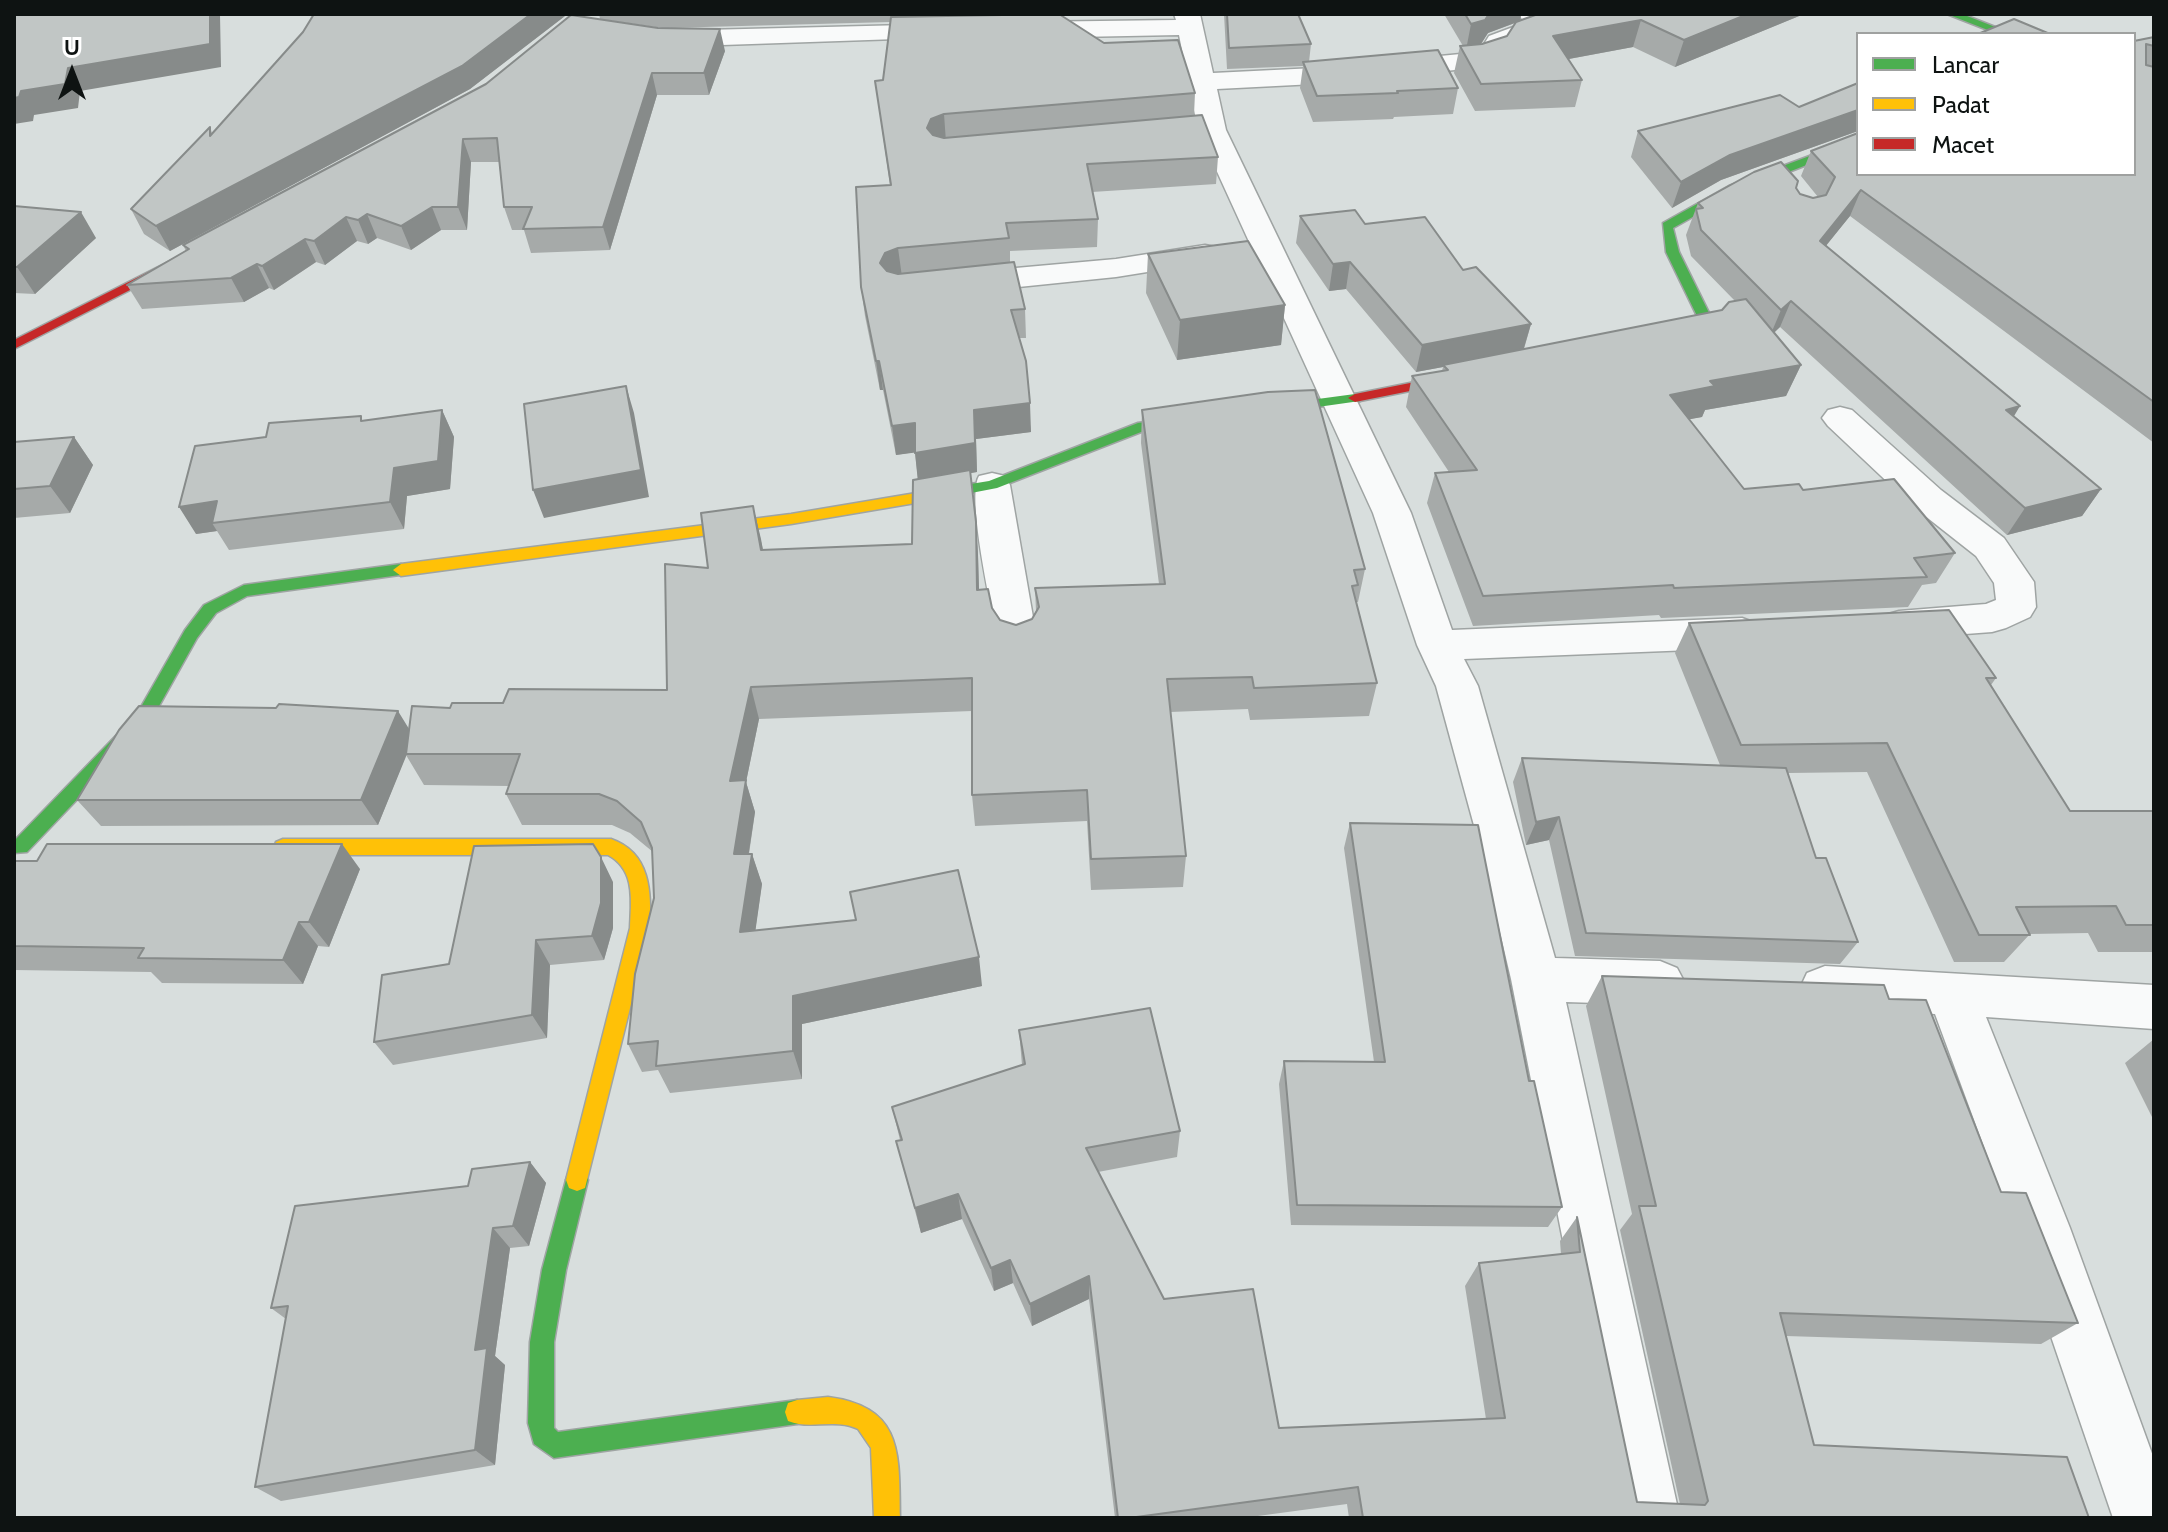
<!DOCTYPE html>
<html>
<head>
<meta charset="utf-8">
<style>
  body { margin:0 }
  #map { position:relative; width:2168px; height:1532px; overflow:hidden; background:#d8dedd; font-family:Cabin,sans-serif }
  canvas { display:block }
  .frame { position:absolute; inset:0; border:16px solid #0e1312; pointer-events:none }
  .legend { position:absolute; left:1856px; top:32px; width:280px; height:144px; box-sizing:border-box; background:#fff; border:2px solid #9fa1a0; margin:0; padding:10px 14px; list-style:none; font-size:24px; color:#0e1312 }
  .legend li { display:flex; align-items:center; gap:16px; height:40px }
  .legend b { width:40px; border:2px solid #9fa1a0 }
  .north { position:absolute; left:32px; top:32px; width:80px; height:80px; -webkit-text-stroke:6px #fff; paint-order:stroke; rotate:0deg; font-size:22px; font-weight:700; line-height:32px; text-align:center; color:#0e1312 }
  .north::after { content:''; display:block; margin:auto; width:28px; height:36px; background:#0e1312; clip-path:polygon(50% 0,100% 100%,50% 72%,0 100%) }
</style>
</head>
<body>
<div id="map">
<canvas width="2168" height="1532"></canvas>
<div class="frame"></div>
<ul class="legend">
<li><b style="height:10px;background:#4caf50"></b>Lancar</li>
<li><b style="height:10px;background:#ffc107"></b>Padat</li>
<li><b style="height:10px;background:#c62828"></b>Macet</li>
</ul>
<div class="north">U</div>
</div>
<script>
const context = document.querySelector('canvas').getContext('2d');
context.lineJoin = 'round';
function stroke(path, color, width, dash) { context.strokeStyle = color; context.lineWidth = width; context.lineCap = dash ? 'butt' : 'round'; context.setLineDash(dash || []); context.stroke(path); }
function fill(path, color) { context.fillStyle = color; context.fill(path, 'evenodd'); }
const street = new Path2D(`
  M1174 14H1200L1213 73 1315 68 1471 53 1481 49 1489 36 1524 23 1519 14H1545L1551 27 1547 32 1508 46 1500 60 1475 68 1315 84 1217 89 1226 130 1411 513 1452 630 1742 618 1756 623 1762 633 1756 643 1742 648 1464 659 1478 686 1555 958 1660 961 1677 968 1685 983 1677 998 1660 1005 1566 1002 1680 1518H1618L1511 979 1481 851 1436 686 1417 645 1373 513 1198 130 1179 35 1024 38 1015 35 1011 30 1015 25 1024 22 1176 20Z
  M947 24 956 27 960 32 956 37 664 47 655 44 651 39 655 34 664 31Z
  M1205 245 1216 247 1221 254 1216 261 1116 277 960 293 949 290 944 283 949 276 960 273 1116 259Z
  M1840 407 1852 410 1941 490 2004 538 2034 582 2036 607 2030 617 2006 628 1992 632 1899 639 1885 635 1879 625 1885 615 1899 611 1986 604 1996 600 1994 583 1976 556 1915 508 1828 426 1822 418 1828 410Z
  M992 473 1005 476 1010 485 1037 640 1031 650 1017 655 1003 650 997 640C992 609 966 497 979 476Z
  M1825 966 2154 985V1029L1986 1017 2070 1228 2154 1459V1518H2113L2014 1228 1935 1014 1825 1010 1807 1003 1800 988 1807 973Z`);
const fast = new Path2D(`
  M1947 14H1962L2013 34H1998Z
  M1858 138V145L1737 192 1673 228 1679 252 1713 321 1702 333 1654 341V335L1692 327 1699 320 1666 252 1663 223 1729 186Z
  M1355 394 1360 395V401L1141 432 997 488 940 499 932 494 940 489 989 481 1138 423Z
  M401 564 409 570 407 574 247 596 216 613 197 638 149 724 27 852 14 853V841L137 714 185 630 204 605 244 585Z
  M577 1169 585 1172 588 1180 566 1270 554 1342V1428L558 1432 797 1400 806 1403 809 1412 806 1421 797 1424 554 1458 534 1444 528 1423 530 1342 542 1270 566 1180 569 1172Z`);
const slow = new Path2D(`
  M940 489 948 494 945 498 791 524 401 576 393 570 401 564 791 514Z
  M283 839H611C651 853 651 892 650 928L585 1188 577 1191 569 1188 566 1180 630 928C631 901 636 870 608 855H283L276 852 274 847 276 842Z
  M828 1397C904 1407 899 1454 900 1518H874L871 1448 858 1429C835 1418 810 1430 788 1421L785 1412 788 1403 797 1400Z`);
const jam = new Path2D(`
  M178 257 189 260 14 349V340Z
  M1470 371 1475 372V378L1355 402 1348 398 1355 394Z`);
const wall = new Path2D(`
  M599 14H1059L1104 43 1195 93 1194 115 1218 157 1216 184 1092 192 1098 219 1097 247 1010 251V263L1025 309 1026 338H1019L1031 432 976 439 977 472 970 473 978 555 979 590 1000 620 1016 625 1032 619 1036 611 1035 588 1159 584 1141 443 1142 410 1365 569 1358 602H1356L1377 683 1369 716 1250 720 1248 709 1170 712 1186 856 1183 887 1091 890 1087 821 975 826 972 795V711L759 719 746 782 755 812 749 854H752L762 884 755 931 982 986 802 1024V1079L670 1093 658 1070 642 1072 628 1044 654 898 653 852 630 833 612 825H522L506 794 509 786 424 785 406 755 378 825 101 826 77 800 409 729 450 708 667 690 708 568 753 506 763 550 912 544 918 479 915 452 896 455 883 390H880L865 316 861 287 890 185 875 81 883 80 890 22 667 28 725 51 709 95H657L610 250 531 253 524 230H512L504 207 499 162H471L467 230H441L411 250 377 238 368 244 357 241 325 265 316 262 274 290 269 288 244 302 142 309 127 285 186 251 183 245 662 28 600 19Z
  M1224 14H1298L1311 44 1309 62 1458 88 1453 114 1394 117 1393 119 1313 122 1300 88 1303 66 1227 69Z
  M1444 14H1521L1520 20 1804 14 1675 67 1633 47 1569 59 1582 80 1575 107 1475 111 1454 73 1460 46H1463ZM1515 23 1507 36 1481 44 1488 33Z
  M565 16 470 89 170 251 144 234 131 209 210 127 212 133Z
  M2154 37V443L1850 216 1826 245 2014 416 2101 489 2082 516 2007 535 1780 327 1774 333 1801 365 1786 396 1705 410 1702 417 1689 419 1744 489 1803 490 1955 553 1936 583 1922 585 1908 607 1661 618 1659 615 1473 626 1427 503 1435 473 1449 472 1406 407 1412 376 1442 371 1443 367 1416 372 1346 289 1329 291 1296 243 1300 216 1365 224 1463 270 1531 324 1524 349 1722 310 1735 301 1691 256 1686 235 1698 203 1796 188 1800 194 1813 198 1818 197 1801 176 1811 151 2134 41Z
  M1858 83V131L1721 180 1672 208 1631 157 1638 131 1799 107Z
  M14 206 96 238 35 294 14 293Z
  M1148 254 1285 305 1281 345 1177 360 1146 293Z
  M442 410 454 437 450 489 407 496 404 529 229 550 217 531 196 534 266 437 364 421Z
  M74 437 93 465 70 513 14 518V442Z
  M1689 623 1996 678 1991 685 2070 811H2154V952H2098L2088 933 2030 934 2004 962H1954L1867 772 1788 773 1816 858 1858 942 1840 964 1575 956 1549 840 1526 845 1513 782 1522 758 1720 765 1675 653Z
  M1350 823 1529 1081 1562 1207 1548 1227 1291 1225 1279 1084 1284 1061 1374 1062 1344 848Z
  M14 861 360 869 329 947 318 946 303 984 162 983 151 972 14 970Z
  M613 882V928L604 960 550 965 547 1038 393 1065 374 1042Z
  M1602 976 1889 999 2078 1323 2041 1344 1786 1336 1814 1445 2089 1518H1349L1347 1504 1243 1518H1115L1089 1299 1032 1326 1013 1283 994 1291 962 1219 921 1233 896 1141 900 1140 892 1107 1022 1065 1019 1030 1180 1131 1177 1157 1098 1172 1164 1299 1279 1428 1486 1419 1465 1286 1479 1263 1561 1254 1560 1241 1577 1217 1637 1502 1680 1504 1620 1230 1632 1214 1586 1006Z
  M2154 1039V1121L2125 1063Z
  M530 1162 546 1183 529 1246 510 1248 495 1356 505 1365 495 1465 281 1501 255 1487 286 1319 271 1308 468 1186Z`);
const shadedWall = new Path2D(`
  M210 14H220V15L221 67 80 91 78 108 34 115 33 121 14 124V98L21 91 68 68Z
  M531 14H564L565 16 470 89 170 251 156 226Z
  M1489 14H1521L1520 21 1488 33 1479 47 1466 50 1471 24Z
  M1748 14H1804L1675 67 1684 40Z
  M1641 20 1633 47 1547 63 1553 36Z
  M720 29 725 51 709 95 704 73Z
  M652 73 657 95 610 250 603 227Z
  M1858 110V131L1721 180 1672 208 1681 182 1730 155Z
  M944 114 946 142 934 146 927 128 931 119Z
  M463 139 471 162 467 230 458 207Z
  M1861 190 1850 216 1809 267 1820 241Z
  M432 207 441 230 411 250 401 226Z
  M81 212 96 238 35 294 17 267Z
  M367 214 377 238 368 244 358 220Z
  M346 217 357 241 325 265 314 241Z
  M305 239 316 262 274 290 262 266Z
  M898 248 902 277 889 281 880 263 885 253Z
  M1350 262 1346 289 1329 291 1333 264Z
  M257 264 269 288 244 302 231 278Z
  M1791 301 1780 327 1770 336 1781 310Z
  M1285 305 1281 345 1177 360 1180 320Z
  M1531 324 1523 351 1443 365V367L1416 372 1422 345Z
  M876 361H879L883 390H880Z
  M1801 365 1786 396 1705 410 1702 417 1659 425 1670 395 1710 381Z
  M626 386 634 413 649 497 544 518 533 490Z
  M1030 403 1031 432 976 439 977 472 918 482 915 453 974 410Z
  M2020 406 2004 433 2006 410Z
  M442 410 454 437 450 489 407 496 404 529 390 502 394 468Z
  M915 423 919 452 896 455 892 426Z
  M74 437 93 465 70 513 50 486Z
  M2101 489 2082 516 2007 535 2025 508Z
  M217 501 212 523 217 531 196 534 179 507Z
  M753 506 761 539 769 583 761 550Z
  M976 522 978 555 980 623 977 590Z
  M751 687 759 719 746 782 755 812 744 884 734 854 730 781Z
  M398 711 414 737 378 825 361 800Z
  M1559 817 1549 840 1526 845 1536 822Z
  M342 844 360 869 329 947 309 922Z
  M752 854 762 884 751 962 740 932Z
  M601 857 613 882V928L604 960 592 936Z
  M299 922 318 946 303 984 283 960Z
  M536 940 550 965 547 1038 532 1015Z
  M979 957 982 986 802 1024V1079L793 1051V996Z
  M530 1162 546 1183 529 1246 513 1226Z
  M958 1194 962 1219 921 1233 915 1208Z
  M493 1228 510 1248 495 1356 505 1365 495 1465 475 1450V1350Z
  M1010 1260 1013 1283 994 1291 991 1268Z
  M1089 1276V1299L1032 1326 1030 1304Z`);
const building = new Path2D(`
  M14 14H210V44L68 68 65 84 21 91 19 97 14 98Z
  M314 14H531L462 66 156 226 131 209 210 127V136L303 32Z
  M1059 14 1104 43 1178 40 1195 93 944 114 931 119 927 128 933 135 944 138 1202 115 1218 157 1087 164 1098 219 1006 223 1009 238 898 248 885 253 880 263 887 271 898 274 1014 262 1025 309 1011 310 1026 361 1030 403 974 410 975 443 915 453V423L892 426 879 361H876L861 287 856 187 891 185 875 81 883 80 891 17Z
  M1227 14H1298L1311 44 1229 48Z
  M1465 14H1489L1485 20 1471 24Z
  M1538 14H1748L1684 40 1641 20 1553 36 1582 80 1481 84 1460 46 1482 44 1507 36 1516 22Z
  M571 15 658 28 720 29 704 73H652L603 227 523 229 532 207H504L497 138 463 139 458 207H432L401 226 367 214 358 220 346 217 314 241 305 239 262 266 257 264 231 278 127 285 189 249 183 245 486 84Z
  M2014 19 2050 34H1978Z
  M2154 37V46L2146 44V65L2154 67V402L1861 190 1820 241 2020 406 2006 410 2101 489 2025 508 1791 301 1781 310 1701 230 1696 209 1703 208 1698 203 1754 172 1781 162 1798 181 1796 188 1800 194 1813 198 1826 195 1835 177 1811 151 1858 133V174H2134V41Z
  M1438 50 1458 88 1397 91 1398 93 1317 96 1303 62Z
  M1858 83V110L1730 155 1681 182 1638 131 1780 95 1799 107Z
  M14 206 81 212 17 267H14Z
  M1355 210 1365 224 1425 217 1463 270 1476 267 1531 324 1422 345 1350 262 1333 264 1300 216Z
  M1248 241 1285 305 1180 320 1148 254Z
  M1746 299 1801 365 1710 381 1715 386 1670 395 1744 489 1799 484 1803 490 1894 479 1955 553 1914 558 1927 577 1674 588 1673 585 1483 596 1435 473 1477 470 1412 376 1448 370 1443 365 1722 310 1729 302Z
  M626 386 641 470 533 490 524 404Z
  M1315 390 1365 569 1354 570 1358 585 1352 586 1377 683 1254 688 1252 677 1167 679 1186 856 1091 859 1087 790 972 795V678L751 687 730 781 746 780 734 854H752L740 932 856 920 850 892 958 870 979 957 793 996V1051L656 1066 658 1041 628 1044 635 974 654 898 652 848 641 822 617 801 599 794H506L520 754H406L412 706 450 708 452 703H503L509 689 667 690 665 564 708 568 701 513 753 506 761 550 912 544 913 480 970 470 976 522 977 590 988 589 992 608 1000 620 1016 625 1032 619 1039 607 1035 588 1165 584 1142 410 1268 392Z
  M442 410 438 461 394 468 390 502 212 523 217 501 179 507 195 446 266 437 269 423 361 416V421Z
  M74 437 50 486 14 489V442Z
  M1949 610 1996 678H1986L2070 811H2154V925H2126L2116 906 2016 907 2030 935H1979L1887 743 1741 745 1689 623Z
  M279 704 398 711 361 800H77L119 730 139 706 276 708Z
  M1522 758 1786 768 1816 858H1826L1858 942 1586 933 1559 817 1536 822Z
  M1350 823 1478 825 1529 1081H1534L1562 1207 1297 1205 1284 1061 1385 1062Z
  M47 844H342L309 922H299L283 960 138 958 144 948 14 946V861H37Z
  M593 844 601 857V903L592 936 536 940 532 1015 374 1042 382 975 449 964 474 846Z
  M1602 976 1884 985 1889 999 1926 1000 2001 1192 2026 1193 2078 1323 1780 1313 1814 1445 2067 1457 2089 1518H1363L1358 1487 1129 1518H1118L1089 1276 1030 1304 1010 1260 991 1268 958 1194 915 1208 896 1141 902 1140 892 1107 1025 1064 1019 1030 1150 1008 1180 1131 1086 1148 1164 1299 1253 1289 1279 1428 1505 1418 1479 1263 1580 1252 1577 1217 1637 1502 1705 1505 1708 1501 1639 1206H1656Z
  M530 1162 513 1226 493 1228 475 1350 487 1348 475 1450 255 1487 288 1306 271 1308 295 1206 468 1186 472 1169Z`);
stroke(street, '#9fa4a3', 3);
stroke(fast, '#9fa4a3', 3);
stroke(slow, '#9fa4a3', 3);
stroke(jam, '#9fa4a3', 3);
fill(street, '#f9fafa');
fill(fast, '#4caf50');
fill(slow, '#ffc107');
fill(jam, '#c62828');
fill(wall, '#a6aaa9');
fill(shadedWall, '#878b8a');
fill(building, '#c1c6c5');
stroke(building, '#878b8a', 2);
</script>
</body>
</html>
